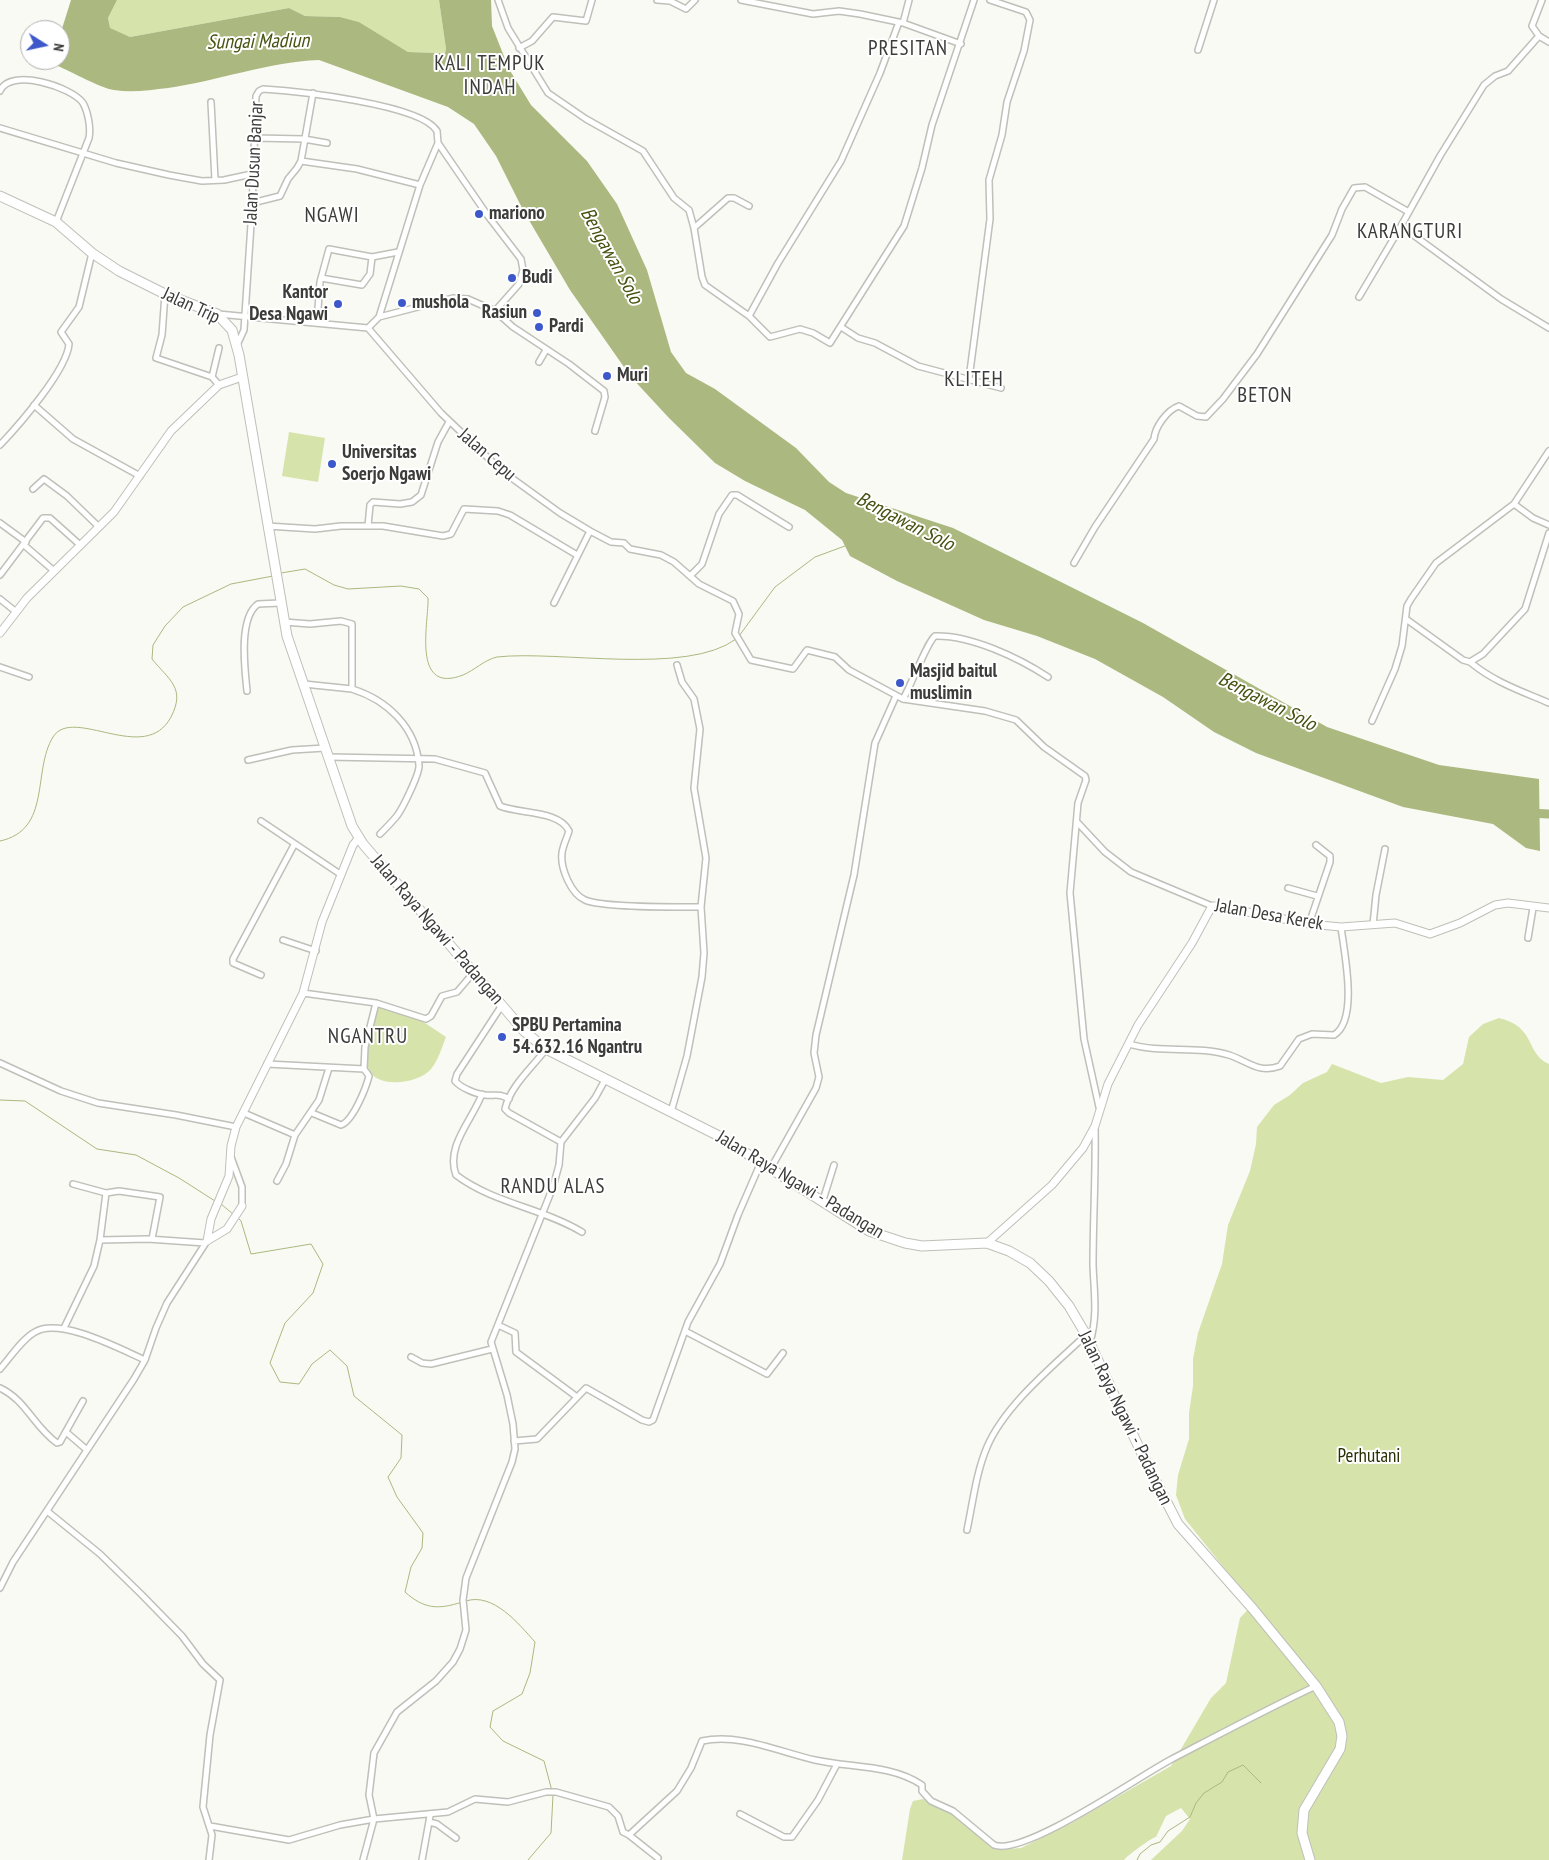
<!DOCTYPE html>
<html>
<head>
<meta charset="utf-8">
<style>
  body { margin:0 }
  #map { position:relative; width:1549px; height:1860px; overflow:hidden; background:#f8faf3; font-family:"PT Sans Narrow",sans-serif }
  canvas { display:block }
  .north { position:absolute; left:20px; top:20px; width:50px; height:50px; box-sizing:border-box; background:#fff; border:1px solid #b1b1b0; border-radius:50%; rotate:100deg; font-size:14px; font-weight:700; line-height:20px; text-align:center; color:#3c3d3a }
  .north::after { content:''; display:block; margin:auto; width:18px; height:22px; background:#3c58ca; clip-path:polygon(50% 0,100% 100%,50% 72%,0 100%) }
</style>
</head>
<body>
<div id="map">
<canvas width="1549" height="1860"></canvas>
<div class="north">N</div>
</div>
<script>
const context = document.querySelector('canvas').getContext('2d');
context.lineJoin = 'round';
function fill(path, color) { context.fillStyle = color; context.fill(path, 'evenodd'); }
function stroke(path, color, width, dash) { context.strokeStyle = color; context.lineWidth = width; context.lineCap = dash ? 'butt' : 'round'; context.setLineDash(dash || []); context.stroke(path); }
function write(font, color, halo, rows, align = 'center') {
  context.font = font + ' "PT Sans Narrow",sans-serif'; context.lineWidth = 4; context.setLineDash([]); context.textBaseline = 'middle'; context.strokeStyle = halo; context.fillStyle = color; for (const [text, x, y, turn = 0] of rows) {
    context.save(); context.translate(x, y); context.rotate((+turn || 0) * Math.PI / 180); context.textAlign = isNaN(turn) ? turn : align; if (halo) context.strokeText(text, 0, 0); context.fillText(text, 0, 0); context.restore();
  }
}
const green = new Path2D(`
  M117 0H439L446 49 445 53 408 52 359 22 340 17 305 16 289 8 130 37 110 29 108 18Z
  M289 432 325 438 318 482 282 476Z
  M377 1006 422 1021 446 1037C442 1047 438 1061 431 1069 419 1084 374 1090 368 1067 364 1055 374 1020 377 1006Z
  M1499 1018C1537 1027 1525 1054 1549 1064V1860H1151L1182 1831 1190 1819 1181 1808 1166 1816 1156 1837C1151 1838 1128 1855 1124 1860H902L910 1809 913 1801 923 1799 933 1806 950 1812 996 1850 1021 1848 1070 1824 1171 1766 1211 1698 1226 1683 1240 1618 1253 1604 1185 1519 1176 1495 1178 1475 1189 1439V1413L1193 1386V1359L1198 1333 1222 1264 1228 1225 1250 1171 1256 1144 1257 1127 1274 1105 1290 1095 1303 1083 1327 1072 1332 1064 1381 1083 1408 1077 1443 1080 1463 1064 1469 1037 1483 1024Z`);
const water = new Path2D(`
  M71 0H117L108 18 110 28 130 37 289 8 305 16 340 17 359 22 408 52 440 53H445L446 49 439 0H491L492 26 509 69 531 105 587 161 617 204 647 270 671 352 686 373 715 389 796 448 829 482 846 493 953 528 1143 623 1327 727 1439 765 1539 779 1540 851 1526 848 1493 824 1403 807 1256 753 1214 732 1163 697 1095 659 1037 636 984 620 897 581 850 556 842 540 805 510 745 481 715 463 669 418 631 377 570 290 523 210 496 156 474 124 448 107 319 60C267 62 218 81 168 88 150 90 132 93 114 90 100 88 72 72 58 66L56 60H60V35Z`);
const stream = new Path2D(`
  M281 573 305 569 334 585 348 589 401 586 419 589 428 598V603C427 630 414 694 463 675 475 670 484 660 497 657 558 650 687 676 736 639
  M739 636 775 587 815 557 845 546
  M0 841C52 830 32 771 53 737 73 705 145 766 171 717 186 688 169 680 152 659L153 645 165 626 183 607 231 584 273 576
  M0 1100 25 1101 97 1149 136 1155 179 1178 215 1201
  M221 1204 233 1214
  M238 1218 241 1221 251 1254 311 1244 323 1264 313 1293 285 1323 270 1363 280 1382 299 1384 312 1364 330 1350 347 1366 354 1396 402 1435 401 1458 388 1477 397 1497 423 1533 422 1548 411 1567 405 1592C424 1609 438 1610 462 1602
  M466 1601C493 1592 519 1624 535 1642L530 1673 522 1694 493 1711 490 1727 503 1741 544 1761 552 1791
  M528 1860 551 1833 553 1795
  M1137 1860 1140 1854 1151 1845 1160 1842 1168 1831 1190 1817 1196 1803 1204 1793 1222 1782 1228 1772 1243 1765 1261 1783`);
const river = new Path2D(`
  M1529 813 1549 814`);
const street = new Path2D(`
  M498 0 508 28 548 93 586 119 643 151 674 198 689 210 694 228 702 277 705 285 749 316 770 337 800 329 813 333 830 343 904 226 922 168 932 125 974 0
  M657 0 670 1 686 9 695 0
  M741 0 813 14 839 11 860 14 903 23 961 44
  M1542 0 1532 26 1539 36 1549 42
  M903 23 909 0
  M1539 36 1508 71 1495 76 1484 85 1440 156 1401 226 1501 299 1549 328
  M519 48 532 41 553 17 586 21 592 0
  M1198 50 1214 0
  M0 91C10 67 72 87 83 103 88 112 91 128 89 138L56 222
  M211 102 215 180
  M0 128 116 163 169 175 202 181 224 180 252 174
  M255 138 304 139 327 143
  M438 143 488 216 521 259 523 270 519 284 495 311
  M301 161 357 169 420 185
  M252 203 280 196 288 179 297 168 301 161 313 93
  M694 228 728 198H734L749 206
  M321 278 362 285 370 274 372 257
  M165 294 162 335 156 358 212 377 219 385
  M1359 297 1401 226
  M218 314 368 328 441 413 502 471 560 513 590 531 611 542 624 543 630 549 661 555 674 562 699 584 733 601 739 614 735 633 751 660 793 669 807 650 835 657 849 670 903 699 985 711 1016 720 1044 747 1085 776 1086 780 1078 803 1070 893 1084 1039 1099 1107
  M749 316 778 263 841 161 880 73 899 22
  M317 322 320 282 329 249 372 257 398 252
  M841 327 858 338 875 343 918 366 1001 388
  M368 328 379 317 453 298 468 299 495 311 513 327 569 364 604 391 605 397 595 431
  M237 345 244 330 252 209 256 96 259 91 263 89C295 91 421 104 437 131L438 143 420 185 379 317
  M539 362 546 350
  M212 377 219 348
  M969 379 990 219 989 180 1002 135 1007 102 1024 51 1030 20 1026 12 990 0
  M34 405 73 439 140 476
  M0 445C19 425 67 370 69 344L61 332 79 307 92 253
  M33 489 44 479 67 496 98 526
  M1514 504 1533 518 1549 525
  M0 523 26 542
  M267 526 315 529 341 526H383L443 536 451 534 464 509 498 511 510 515 577 555
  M368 526 370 505 373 502 400 504 412 502 421 495 438 442 449 422
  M24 545 53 570
  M1074 563 1095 527 1154 439C1155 427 1167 410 1179 406L1197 416 1206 417 1223 399 1257 354 1332 235 1342 209 1354 188 1365 187 1407 211
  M0 575 43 518H50L79 544
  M690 576 702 564 719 514 732 495H737L789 527
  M0 599 15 611
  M554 603 590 531
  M1406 619 1463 660 1470 662 1483 654 1525 609 1549 533
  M284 622 310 624 341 621 352 624V689C387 700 416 727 419 765 420 773 402 810 396 817 391 823 385 829 380 834
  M1470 662C1494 682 1521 691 1549 703
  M0 667 29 677
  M304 684 352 689
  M247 691C245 670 238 618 258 604L280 603
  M903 699C911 686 927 642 935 636 971 635 1019 658 1048 677
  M1372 721 1395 669 1402 646 1407 606 1411 599 1436 563 1514 504 1549 451
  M329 757 435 759 485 773 500 806C519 814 559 810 569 831 567 838 563 845 562 853 560 868 571 894 585 900 603 908 678 907 701 907
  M248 760 292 750 325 748
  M261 821 340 874
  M1077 822 1105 852 1131 872 1212 906
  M1288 888 1317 896
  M1309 924 1330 862V856L1316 845
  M1373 925 1376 895 1385 849
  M1528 938 1533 908
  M283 940 316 951
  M261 975 233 963V959L294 845
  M303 993 376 1003 426 1019 431 1016 442 996 457 992 474 972
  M502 1005 457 1074 455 1081C461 1088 476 1094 485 1095 496 1096 499 1093 509 1099
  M1129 1044C1163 1054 1197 1045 1229 1055 1248 1061 1258 1074 1280 1066L1299 1039 1312 1034 1334 1035C1359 1020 1344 952 1341 927
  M546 1049C533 1067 510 1086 505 1109L509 1113 561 1142
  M0 1063 61 1091 98 1103 176 1115 236 1127
  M267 1064 364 1069
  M482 1094C473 1119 445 1146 456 1175 493 1203 542 1208 582 1232
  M671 1112 687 1056 702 977 704 953 701 907 706 858 694 788 700 729 694 699 682 682 677 665
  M244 1113 295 1135
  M312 1113 341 1125C353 1121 366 1088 369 1076L364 1069 365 1047 376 1003
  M231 1157 242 1187V1206
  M771 1168 816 1088 819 1077 814 1053 816 1035 854 875 875 743 896 696
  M277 1181 286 1164 295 1135 319 1100 329 1068
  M73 1184 106 1193
  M823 1200 834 1165
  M100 1240 148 1239 205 1243
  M498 1325 515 1333 516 1352 577 1397
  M64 1328 94 1266 100 1240 106 1193 119 1191 160 1197 152 1239
  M685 1331 767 1374 783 1353
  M1090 1342C1098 1316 1094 1292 1093 1265 1093 1219 1096 1173 1095 1126
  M411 1357 422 1363 431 1364 492 1349
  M0 1369C10 1358 22 1339 35 1332 60 1317 120 1349 145 1360
  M0 1388C26 1400 34 1427 57 1443L60 1442 83 1401
  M66 1432 87 1450
  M514 1441 537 1439 586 1388 642 1420 649 1422 653 1420 688 1322 720 1264 738 1215 761 1162
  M47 1511 100 1554 141 1594 182 1636 203 1664 220 1680 210 1735 203 1807 212 1835 209 1860
  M967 1530C973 1502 976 1473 987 1447 1005 1405 1053 1366 1086 1335
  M0 1588 13 1562 134 1379 145 1360 156 1328 167 1303 207 1241
  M740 1814 784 1837H792L818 1800 837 1764
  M429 1822 437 1824 456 1838
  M210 1826 289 1840 340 1825 374 1819 448 1812 475 1799 508 1802 546 1792H556L609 1807 618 1816 623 1832 629 1835 677 1791 691 1768 702 1741C740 1733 779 1752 815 1760 850 1768 891 1764 922 1785V1791L931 1801 953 1811 994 1845C1023 1857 1138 1777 1170 1760 1218 1735 1267 1709 1316 1686
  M629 1835 658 1858
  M363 1860 374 1819 369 1795 374 1753 397 1712 436 1681 453 1662 460 1649 466 1630 463 1600 466 1578 512 1462 515 1449 513 1424 507 1395 491 1342 553 1187 559 1165 561 1142 595 1098 605 1080
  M422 1860 430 1816`);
const secondary = new Path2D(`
  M0 633 27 598 114 512 171 431 219 385 242 377
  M207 1241 211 1219 229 1176 231 1146 236 1127 303 993 322 922 353 845 358 839
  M207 1241 227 1229 242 1206
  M987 1243 1052 1185 1083 1148 1095 1126 1108 1084 1138 1025 1192 943 1212 906H1217L1309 924 1341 927 1395 923 1430 934 1460 923 1495 905 1508 903 1549 908`);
const highway = new Path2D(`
  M0 196 56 222 92 253 119 271 165 294 217 314 232 330 239 355 287 636 352 826 363 844 524 1031 546 1049 719 1136 869 1231 905 1243 922 1246 987 1243 1009 1251 1030 1263 1049 1281 1069 1306 1085 1333 1143 1456 1178 1524 1253 1609 1316 1686 1339 1722 1342 1736 1340 1749 1304 1810 1302 1833 1310 1860`);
const markers = [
  [479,214,5,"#3c58ca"],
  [512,278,5,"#3c58ca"],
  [402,303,5,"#3c58ca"],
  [338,304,5,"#3c58ca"],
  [537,313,5,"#3c58ca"],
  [539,327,5,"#3c58ca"],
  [607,376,5,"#3c58ca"],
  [332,464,5,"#3c58ca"],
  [900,683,5,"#3c58ca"],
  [502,1037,5,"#3c58ca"]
];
const streetNames = [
  ["Jalan Dusun Banjar",254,163,-87],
  ["Jalan Trip",191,306,25],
  ["Jalan Cepu",487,455,41],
  ["Jalan Desa Kerek",1269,915,10],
  ["Jalan Raya Ngawi - Padangan",437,930,49],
  ["Jalan Raya Ngawi - Padangan",800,1185,31],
  ["Jalan Raya Ngawi - Padangan",1125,1418,64]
];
const poiNames = [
  ["mariono",489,214],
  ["Budi",522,278],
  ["Kantor",328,293,"right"],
  ["Desa Ngawi",328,315,"right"],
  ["mushola",412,303],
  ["Rasiun",527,313,"right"],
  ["Pardi",549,327],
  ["Muri",617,376],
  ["Universitas",342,453],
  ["Soerjo Ngawi",342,475],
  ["Masjid baitul",910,672],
  ["muslimin",910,694],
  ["SPBU Pertamina",512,1026],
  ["54.632.16 Ngantru",512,1048]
];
const parkNames = [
  ["Perhutani",1369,1457]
];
const waterNames = [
  ["Sungai Madiun",258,42,-1],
  ["Bengawan Solo",611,256,61],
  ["Bengawan Solo",905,522,27],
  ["Bengawan Solo",1267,702,27]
];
const quarterNames = [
  ["PRESITAN",908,49],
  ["KALI TEMPUK",490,64],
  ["INDAH",490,88],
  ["NGAWI",332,216],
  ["KARANGTURI",1410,232],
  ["KLITEH",974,380],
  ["BETON",1265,396],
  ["NGANTRU",368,1037],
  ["RANDU ALAS",553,1187]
];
fill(green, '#d6e3ab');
fill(water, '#abb87f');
stroke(stream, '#abb87f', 1);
stroke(river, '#abb87f', 9);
stroke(street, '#bec0b9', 8);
stroke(secondary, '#bec0b9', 9);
stroke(highway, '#bec0b9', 11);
stroke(street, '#fff', 5);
stroke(secondary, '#fff', 7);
stroke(highway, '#fff', 9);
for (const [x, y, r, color] of markers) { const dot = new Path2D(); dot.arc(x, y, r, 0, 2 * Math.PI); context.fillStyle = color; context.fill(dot); stroke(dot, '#fff', 2); }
write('19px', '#3c3d3a', '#fff', streetNames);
write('bold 19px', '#3c3d3a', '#fff', poiNames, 'left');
write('19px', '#293003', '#fff', parkNames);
write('italic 20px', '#475211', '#fff', waterNames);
context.letterSpacing = '1px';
write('21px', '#3c3d3a', '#fff', quarterNames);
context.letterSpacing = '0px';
</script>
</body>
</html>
